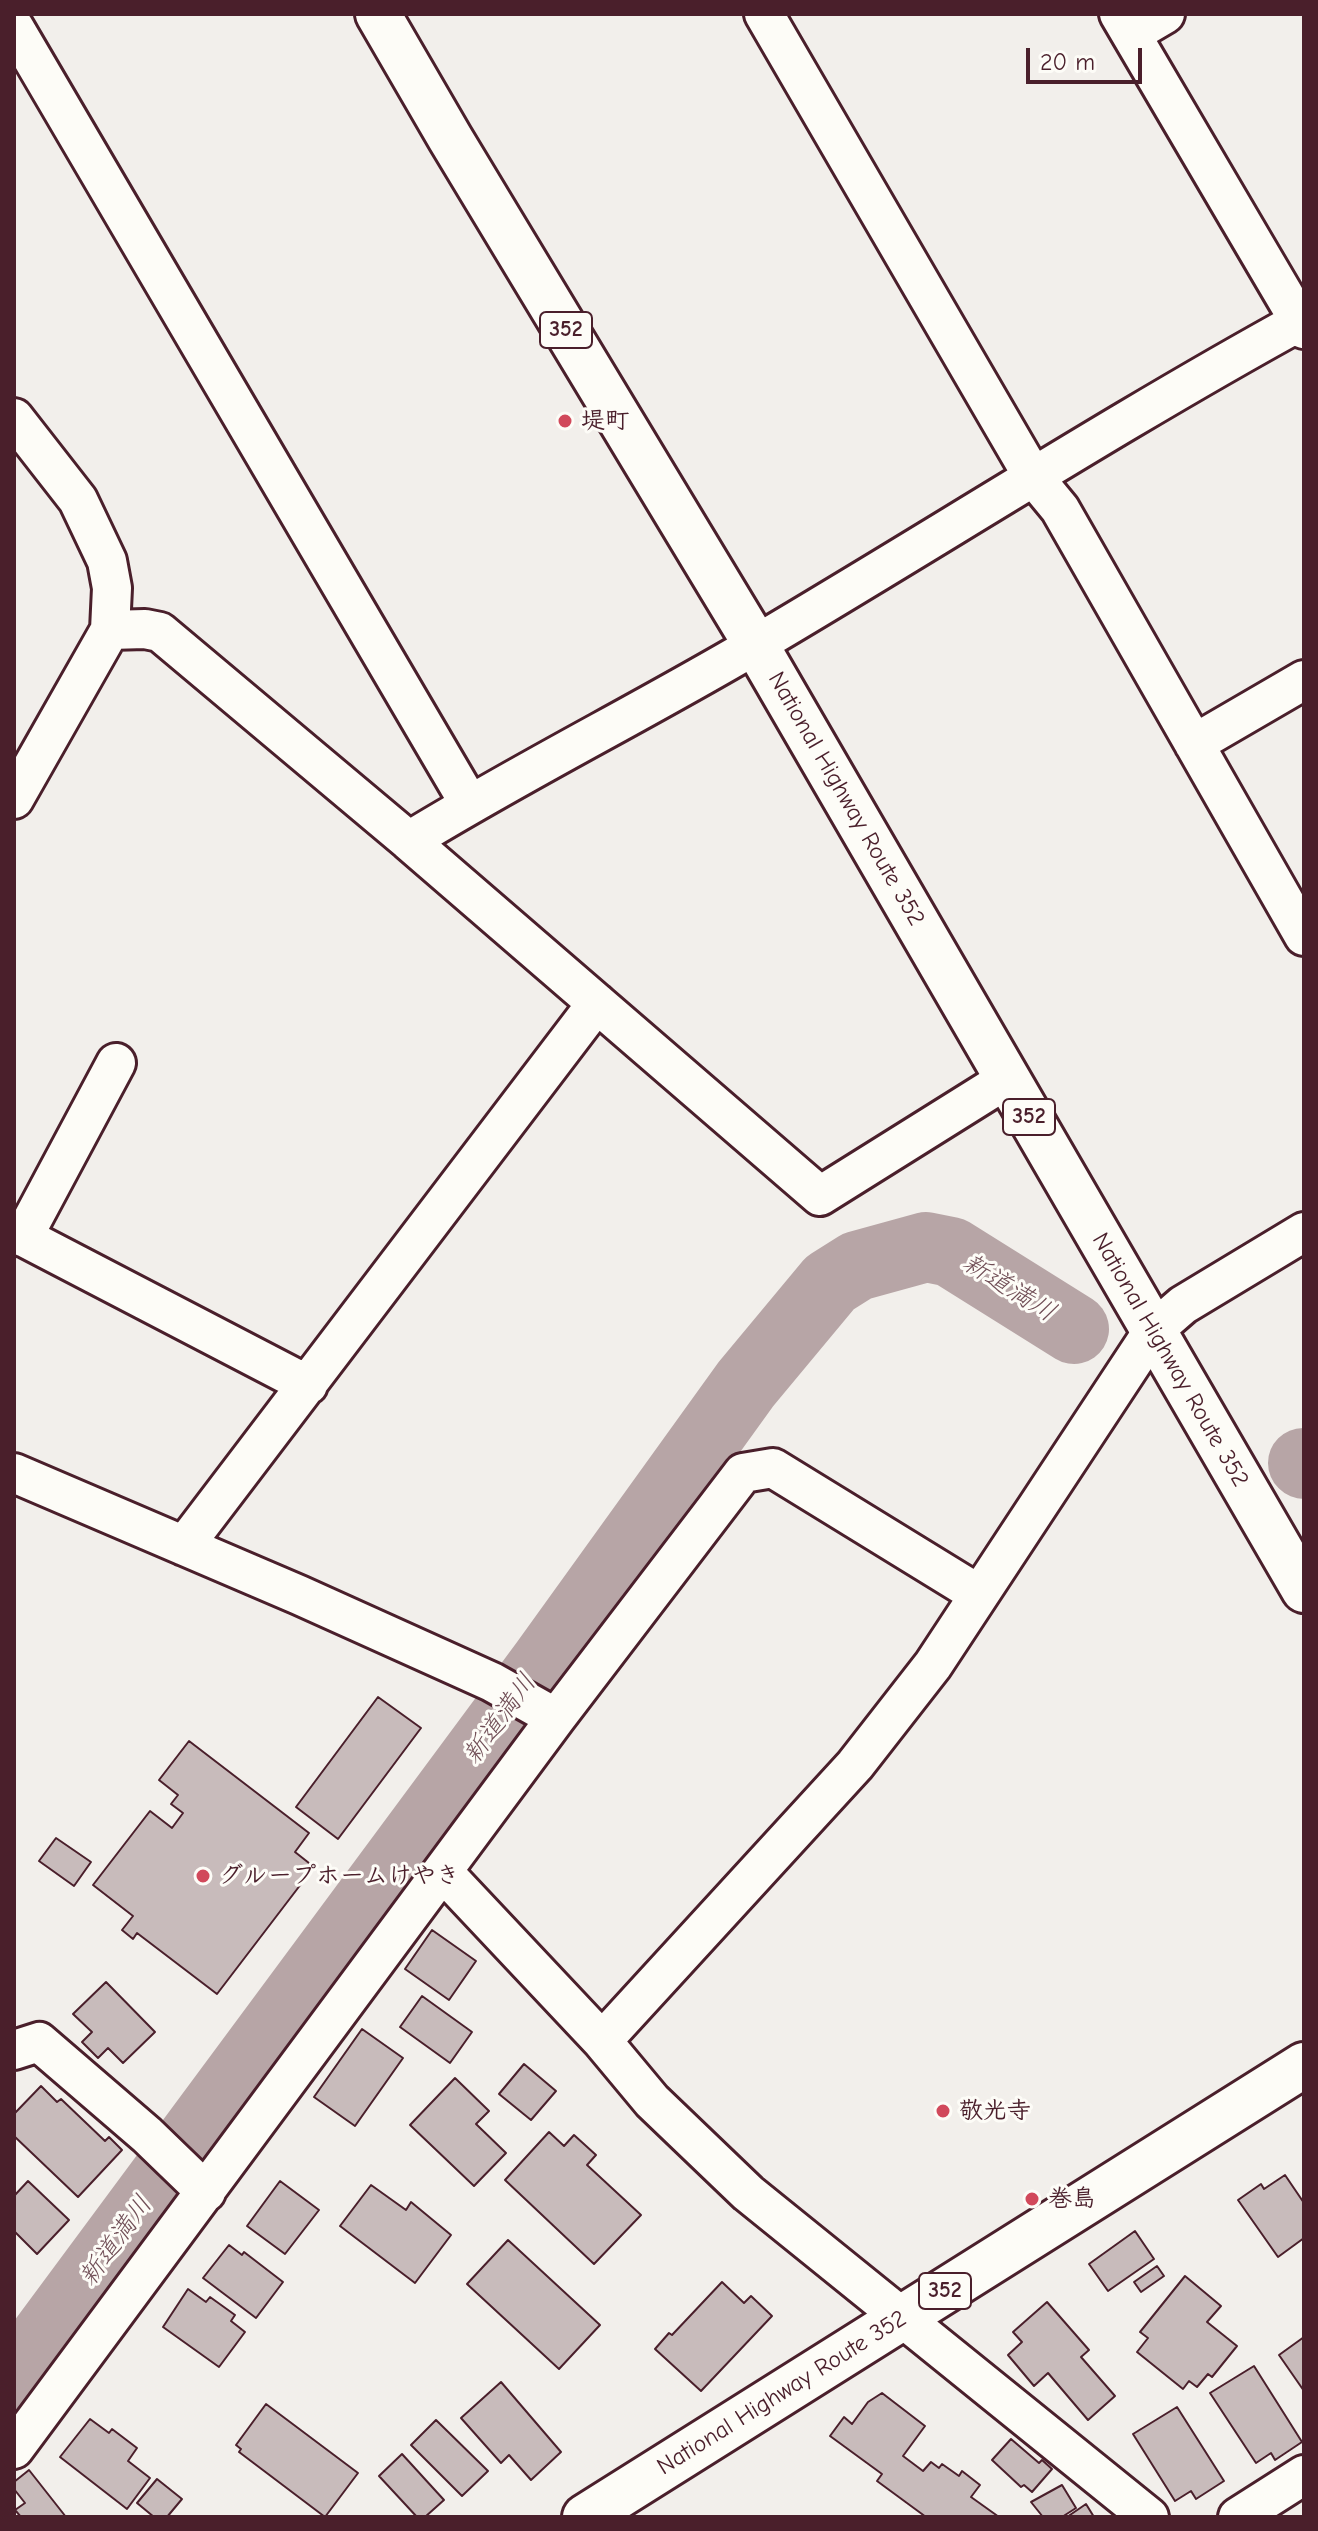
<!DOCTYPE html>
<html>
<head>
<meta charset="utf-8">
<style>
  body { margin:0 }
  #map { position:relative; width:1318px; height:2531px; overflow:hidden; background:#f2efeb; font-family:"Comic Neue",sans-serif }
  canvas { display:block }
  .frame { position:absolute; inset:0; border:16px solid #4a1f2b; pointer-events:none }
  .scale { position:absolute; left:1026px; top:48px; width:116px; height:36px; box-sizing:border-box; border:4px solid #4a1f2b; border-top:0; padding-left:10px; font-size:24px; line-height:28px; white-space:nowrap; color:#4a1f2b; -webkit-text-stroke:6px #fdfcf7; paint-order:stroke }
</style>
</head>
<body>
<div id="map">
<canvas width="1318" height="2531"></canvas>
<div class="frame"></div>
<div class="scale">20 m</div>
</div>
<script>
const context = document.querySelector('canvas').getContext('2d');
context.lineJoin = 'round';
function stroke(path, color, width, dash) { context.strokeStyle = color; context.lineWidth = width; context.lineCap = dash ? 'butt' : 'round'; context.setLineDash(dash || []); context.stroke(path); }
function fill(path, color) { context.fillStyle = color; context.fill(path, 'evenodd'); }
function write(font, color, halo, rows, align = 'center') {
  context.font = font + ' "Comic Neue","Klee One",sans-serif'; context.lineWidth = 6; context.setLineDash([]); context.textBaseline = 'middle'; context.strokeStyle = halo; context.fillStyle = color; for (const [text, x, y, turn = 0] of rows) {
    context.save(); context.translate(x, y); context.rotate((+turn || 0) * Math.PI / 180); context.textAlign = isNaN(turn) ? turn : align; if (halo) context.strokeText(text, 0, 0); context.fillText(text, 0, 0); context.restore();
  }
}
const river = new Path2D(`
  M1303 1463 1304 1464
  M14 2380 545 1663 746 1384 830 1283 857 1266 926 1247 951 1252 1074 1329`);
const building = new Path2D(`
  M378 1697 421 1728 338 1839 296 1807Z
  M189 1741 309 1833 295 1852 314 1867 217 1994 137 1933 133 1939 122 1930 133 1916 93 1885 150 1811 172 1828 183 1813 171 1804 178 1795 159 1780Z
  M56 1838 91 1862 74 1886 39 1861Z
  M432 1930 476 1961 449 2000 405 1969Z
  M106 1982 155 2032 123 2063 108 2048 98 2058 82 2042 92 2032 73 2014Z
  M422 1996 472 2032 450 2063 400 2027Z
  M362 2029 403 2058 355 2126 314 2097Z
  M524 2064 556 2091 531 2120 499 2094Z
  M455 2078 489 2111 476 2124 506 2153 474 2186 410 2125Z
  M41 2086 57 2102 61 2099 105 2141 109 2137 122 2150 78 2197 14 2136V2114Z
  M549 2132 564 2146 574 2135 596 2155 587 2165 641 2215 594 2264 505 2180Z
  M1285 2175 1304 2203V2238L1278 2257 1238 2200 1261 2184 1264 2189Z
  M28 2181 69 2220 37 2254 14 2231V2196Z
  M280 2181 319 2210 285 2254 247 2226Z
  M371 2185 406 2210 411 2202 451 2235 415 2283 340 2226Z
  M1135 2231 1154 2259 1108 2291 1089 2264Z
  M508 2240 600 2325 559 2369 467 2284Z
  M229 2245 242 2255 244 2252 283 2282 256 2318 203 2278Z
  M1157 2266 1164 2276 1141 2292 1134 2282Z
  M1185 2276 1221 2306 1207 2322 1237 2346 1212 2377 1208 2374 1197 2387 1189 2381 1183 2389 1137 2352 1148 2338 1140 2332Z
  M722 2282 744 2303 751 2296 772 2316 701 2391 655 2349 669 2333 672 2335Z
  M188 2289 206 2302 210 2297 235 2315 231 2321 245 2332 219 2367 163 2327Z
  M1047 2302 1089 2350 1081 2357 1115 2396 1088 2420 1048 2373 1034 2386 1008 2355 1022 2342 1013 2332Z
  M1304 2337V2391L1279 2355Z
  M1254 2366 1302 2442 1275 2460 1271 2453 1256 2463 1210 2393Z
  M501 2382 561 2452 531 2480 509 2455 501 2463 461 2418Z
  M882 2393 925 2426 903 2456 923 2471 931 2462 939 2468 942 2464 959 2476 962 2471 980 2485 971 2497 999 2517H926L877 2481 882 2474 830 2436 844 2417 852 2424 868 2402Z
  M266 2404 358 2473 325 2517 239 2452 241 2449 236 2445Z
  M1177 2407 1224 2481 1196 2499 1191 2491 1175 2501 1133 2434Z
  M90 2419 109 2433 112 2429 137 2448 128 2461 150 2478 127 2509 60 2457Z
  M436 2420 488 2471 462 2496 411 2445Z
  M1011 2439 1039 2463 1042 2460 1052 2469 1032 2492 1024 2485 1021 2487 992 2460Z
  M402 2454 444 2500 425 2517H417L379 2476Z
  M29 2470 66 2517H21L15 2510 25 2503 14 2489V2482Z
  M157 2479 182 2499 167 2517H154L137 2503Z
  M1062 2485 1076 2508 1062 2517H1043L1031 2502Z
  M1086 2504 1094 2517H1067Z`);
const street = new Path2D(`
  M764 14 1032 475 1060 509 1304 936
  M1119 14 1304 329
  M14 27 469 803
  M1131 34 1165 14
  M14 418 78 500 107 561 112 588 110 630 14 799
  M110 630 145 629 160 632 409 841C523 771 642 712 757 644 940 536 1118 421 1304 319
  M1194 744 1304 680
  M409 841 820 1196 1007 1079
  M14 1232 308 1385
  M23 1237 116 1063
  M14 1473 299 1595 492 1682 556 1718
  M184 1546 597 1003
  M443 1872 602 2041 652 2101 748 2193 1149 2517
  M602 2041 855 1765 933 1665 1153 1331 1183 1305 1304 1232
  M14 2050 39 2042 147 2135 206 2192
  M14 2449 556 1718 743 1473 773 1468 978 1594
  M1238 2517 1304 2475`);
const highway = new Path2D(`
  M378 14 450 138 756 645 1304 1590
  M585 2517 1304 2065`);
const markers = [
  [565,421,8,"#d1495b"],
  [203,1876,8,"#d1495b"],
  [943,2111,8,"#d1495b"],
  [1032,2199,8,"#d1495b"]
];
const shields = [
  [566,330,52],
  [1029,1117,52],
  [945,2291,52]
];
const shieldNames = [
  ["352",566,330],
  ["352",1029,1117],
  ["352",945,2291]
];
const poiNames = [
  ["堤町",581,421],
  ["グループホームけやき",219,1876],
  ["敬光寺",959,2111],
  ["巻島",1048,2199]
];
const streetNames = [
  ["National Highway Route 352",846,799,60],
  ["National Highway Route 352",1170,1360,60],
  ["National Highway Route 352",782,2393,-32]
];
const waterNames = [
  ["新道満川",1009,1288,32],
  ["新道満川",500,1719,-54],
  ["新道満川",116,2241,-54]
];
stroke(river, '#b7a5a6', 70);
fill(building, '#c8bbbb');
stroke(building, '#4a1f2b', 2);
stroke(street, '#4a1f2b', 44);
stroke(highway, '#4a1f2b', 50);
stroke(street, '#fdfcf7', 38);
stroke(highway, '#fdfcf7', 44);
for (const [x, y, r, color] of markers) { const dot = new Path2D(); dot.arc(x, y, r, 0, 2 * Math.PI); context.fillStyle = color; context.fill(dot); stroke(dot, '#fdfcf7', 3); }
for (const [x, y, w] of shields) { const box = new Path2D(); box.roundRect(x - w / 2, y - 18, w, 36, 6); context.fillStyle = '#fdfcf7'; context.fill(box); stroke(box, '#4a1f2b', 2); }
write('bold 22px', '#4a1f2b', null, shieldNames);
write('bold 24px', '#4a1f2b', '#fdfcf7', poiNames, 'left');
write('24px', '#4a1f2b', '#fdfcf7', streetNames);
write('italic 26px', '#704e56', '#fdfcf7', waterNames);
</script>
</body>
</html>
